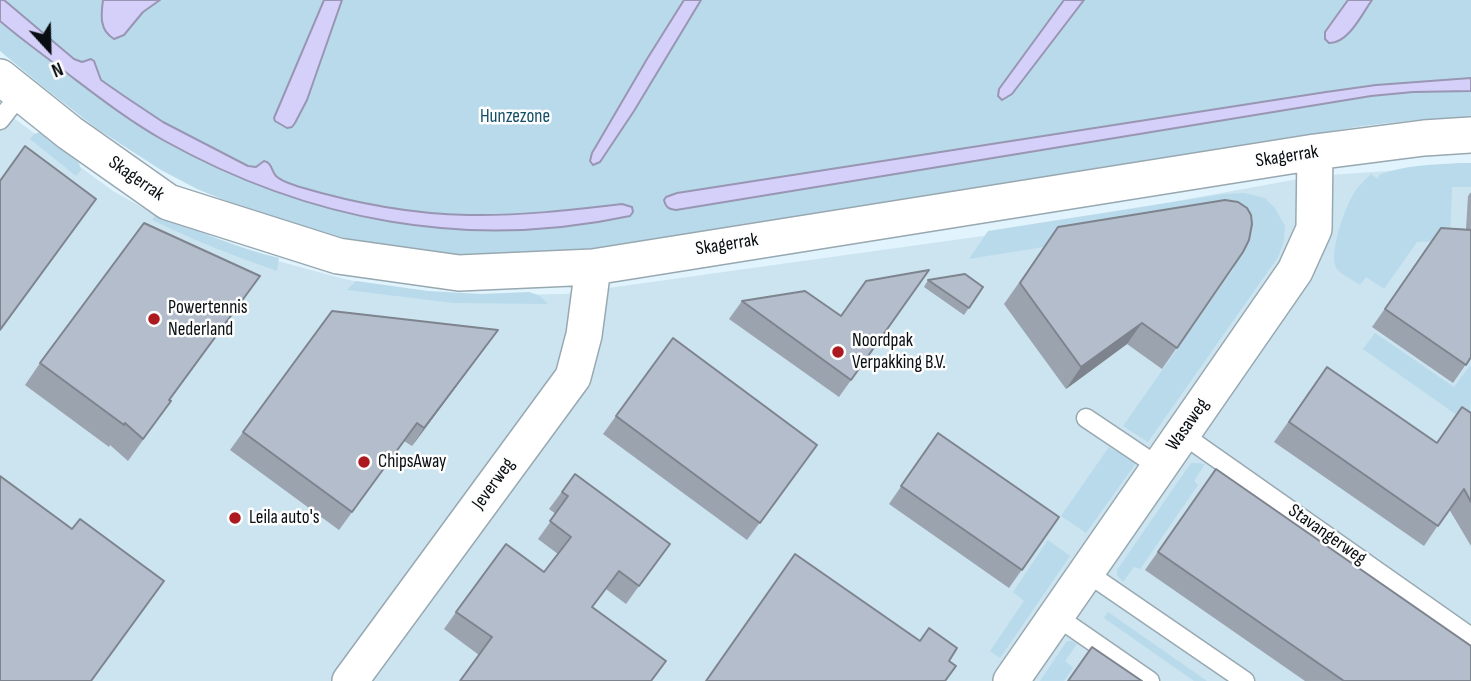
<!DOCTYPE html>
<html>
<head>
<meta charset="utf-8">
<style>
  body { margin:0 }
  #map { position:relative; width:1471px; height:681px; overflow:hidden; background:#e1f3fc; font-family:"Sofia Sans Condensed",sans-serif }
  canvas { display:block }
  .north { position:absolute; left:14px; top:14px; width:70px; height:70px; -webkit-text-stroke:5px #fdfdfd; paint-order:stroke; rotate:158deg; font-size:19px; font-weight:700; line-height:28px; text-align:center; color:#080e11 }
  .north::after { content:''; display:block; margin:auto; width:24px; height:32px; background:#080e11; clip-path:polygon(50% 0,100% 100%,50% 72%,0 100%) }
</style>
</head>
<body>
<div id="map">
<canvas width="1471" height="681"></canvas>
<div class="north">N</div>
</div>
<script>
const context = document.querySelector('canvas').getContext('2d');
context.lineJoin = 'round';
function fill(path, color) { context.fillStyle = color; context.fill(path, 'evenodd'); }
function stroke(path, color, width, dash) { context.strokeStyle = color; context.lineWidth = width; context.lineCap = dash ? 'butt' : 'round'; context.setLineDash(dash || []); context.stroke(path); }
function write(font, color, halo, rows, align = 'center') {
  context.font = font + ' "Sofia Sans Condensed",sans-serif'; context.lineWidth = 5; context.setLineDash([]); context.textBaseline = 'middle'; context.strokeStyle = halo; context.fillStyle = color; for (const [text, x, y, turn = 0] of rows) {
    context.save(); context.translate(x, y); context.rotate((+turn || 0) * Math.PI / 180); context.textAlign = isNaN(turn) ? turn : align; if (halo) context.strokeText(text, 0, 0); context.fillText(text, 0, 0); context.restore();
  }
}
const built = new Path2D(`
  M0 108 113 191 168 222 237 250 344 279 435 296 565 294 990 235 1315 176 1445 167 1471 169V681H0Z`);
const green = new Path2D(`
  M0 0H1471V117L1416 120 1363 126 918 199 549 255 449 254 374 247 239 206 197 189 161 170 96 128 42 86 0 51Z
  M40 132 79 163 81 170 76 176 30 139 34 134Z
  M1458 163H1471V187H1452L1450 240 1417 242 1384 289 1366 277 1360 285C1353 280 1342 275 1337 269 1327 255 1346 204 1356 190 1360 184 1366 179 1371 174L1378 179 1379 175C1404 165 1431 165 1458 163Z
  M1244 193 1265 198 1274 207 1285 226 1284 241 1278 257 1148 442 1123 426 1225 281 1233 270 1238 257 1210 220 969 259 988 231 1224 194Z
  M157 213C197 231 237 248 279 258L277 271C234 256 193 240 152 220Z
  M356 281 428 291 481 294 529 292 540 296 548 304 454 303 347 290Z
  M1375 333 1454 387 1471 364V425L1363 349Z
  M1109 447 1136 463 1086 533 1061 516Z
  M1191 463H1199L1205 464 1194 481 1198 485 1140 569 1134 567 1123 582 1117 575V570Z
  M1048 540 1070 556 1000 658 990 651 1024 601 1013 592Z
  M1108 612 1207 681H1194L1104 618Z
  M1067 641H1072L1077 644 1065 661 1073 668 1064 681H1040Z`);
const water = new Path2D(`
  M0 0H4L74 59 82 62 91 59 94 61 101 80 124 96 163 122 248 166 256 167 264 161C272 163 271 170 276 176 282 182 292 184 300 187 354 203 412 214 468 215 520 216 571 210 622 204L632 207 633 212 630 216C467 251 308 221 163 140 131 122 101 99 72 77 48 58 23 41 0 21Z
  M103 0H160L143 12 124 35 114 39C99 30 101 15 103 0Z
  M324 0H342L307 100 295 123 292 127 287 128 275 121 274 118Z
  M684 0H701L634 111 600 162 593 165 590 161 592 153 647 59Z
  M1064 0H1084L1012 94 1002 100 998 96 999 89Z
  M1348 0H1372C1362 14 1348 44 1329 43L1325 39V32Z
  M1471 78V91L1413 92 1371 96 676 210C669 209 666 208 664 200L666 197 677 193 1326 92 1376 85Z`);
const lane = new Path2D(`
  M0 120 21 93
  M1086 418 1159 467
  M1182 434 1471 637
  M1086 572 1245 681
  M1056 616 1150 681`);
const street = new Path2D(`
  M0 77 70 133 168 202 338 256 459 273 593 267 1315 152 1424 138 1471 135
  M350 681 573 377 584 335 593 267
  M1011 681 1295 271 1314 229 1315 152`);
const wall = new Path2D(`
  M1471 192V357L1453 383 1372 327 1441 228 1466 229 1468 196Z
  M1058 227 1243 252 1162 369 1127 344 1066 389 1004 304Z
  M929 270 839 397 729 319 742 301 841 316Z
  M928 280 983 287 964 315 924 287Z
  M245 298 170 400 171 401 128 461 110 445 109 447 25 385 40 363Z
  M485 348 412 446 404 441 339 530 230 450 243 432Z
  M1327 367 1437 443 1471 413V546L1449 509 1424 546 1274 442Z
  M616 416 817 445 747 540 603 434Z
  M938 433 1059 517 1009 588 889 504Z
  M1216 469 1471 681H1305L1145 570Z
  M575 474 657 561 626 604 606 589 592 607 479 655 444 629 456 612 544 572 558 554 538 539 556 514 549 509Z`);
const shadedWall = new Path2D(`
  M1142 323 1127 344 1066 389 1081 367Z
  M498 330 485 348 412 446 424 428Z`);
const building = new Path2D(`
  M25 146 96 199 0 330V181Z
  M1225 200 1238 202 1247 208 1251 215 1252 224 1249 240 1243 252 1177 348 1142 323 1081 367 1020 283 1058 227Z
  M144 223 260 276 169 400 171 401 143 439 125 423 124 425 40 363Z
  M1441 228 1471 230V357L1466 365 1385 309Z
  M929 270 851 380 742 301 805 291 841 316 866 281Z
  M965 274 983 287 969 308 928 280Z
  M332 311 498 330 424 428 417 423 352 512 243 432Z
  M673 338 817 445 760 523 616 416Z
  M1327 367 1437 443 1462 407 1471 413V502L1464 489 1438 526 1289 422Z
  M938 433 1059 517 1022 570 901 486Z
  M1216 469 1471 646V681H1344L1158 552Z
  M575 474 670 544 639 586 619 571 592 607 666 661 651 681H460L492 637 456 612 506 544 544 572 571 537 550 521 568 496 562 492Z
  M0 476 72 529 80 519 164 581 91 681H0Z
  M795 554 920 641 929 628 957 648 949 661 956 666 945 681H706Z
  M1092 647 1142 681H1068Z`);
const markers = [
  [154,319,7,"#ac191e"],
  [838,352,7,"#ac191e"],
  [364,462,7,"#ac191e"],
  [235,518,7,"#ac191e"]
];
const parkNames = [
  ["Hunzezone",515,117]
];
const streetNames = [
  ["Skagerrak",1287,157,-9],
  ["Skagerrak",136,179,35],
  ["Skagerrak",727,245,-9],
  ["Wasaweg",1188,425,-55],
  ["Jeverweg",494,484,-54],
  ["Stavangerweg",1327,535,35]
];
const poiNames = [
  ["Powertennis",168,308],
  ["Nederland",168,330],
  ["Noordpak",852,341],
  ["Verpakking B.V.",852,363],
  ["ChipsAway",378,462],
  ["Leila auto's",249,518]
];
fill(built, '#cbe4f0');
fill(green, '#b9daea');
fill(water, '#d5d0f9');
stroke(water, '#9896b3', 2);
stroke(lane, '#98a8b1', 21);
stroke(street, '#98a8b1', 38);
stroke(lane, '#fff', 18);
stroke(street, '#fff', 35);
fill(wall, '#9ba3af');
fill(shadedWall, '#7e848e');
fill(building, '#b4bdcb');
stroke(building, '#7e848e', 2);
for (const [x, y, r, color] of markers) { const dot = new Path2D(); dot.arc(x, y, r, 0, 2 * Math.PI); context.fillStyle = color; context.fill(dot); stroke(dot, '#fdfdfd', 2.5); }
write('19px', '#124e65', '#fdfdfd', parkNames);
write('19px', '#080e11', '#fdfdfd', streetNames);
write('19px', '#080e11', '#fdfdfd', poiNames, 'left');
</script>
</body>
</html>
